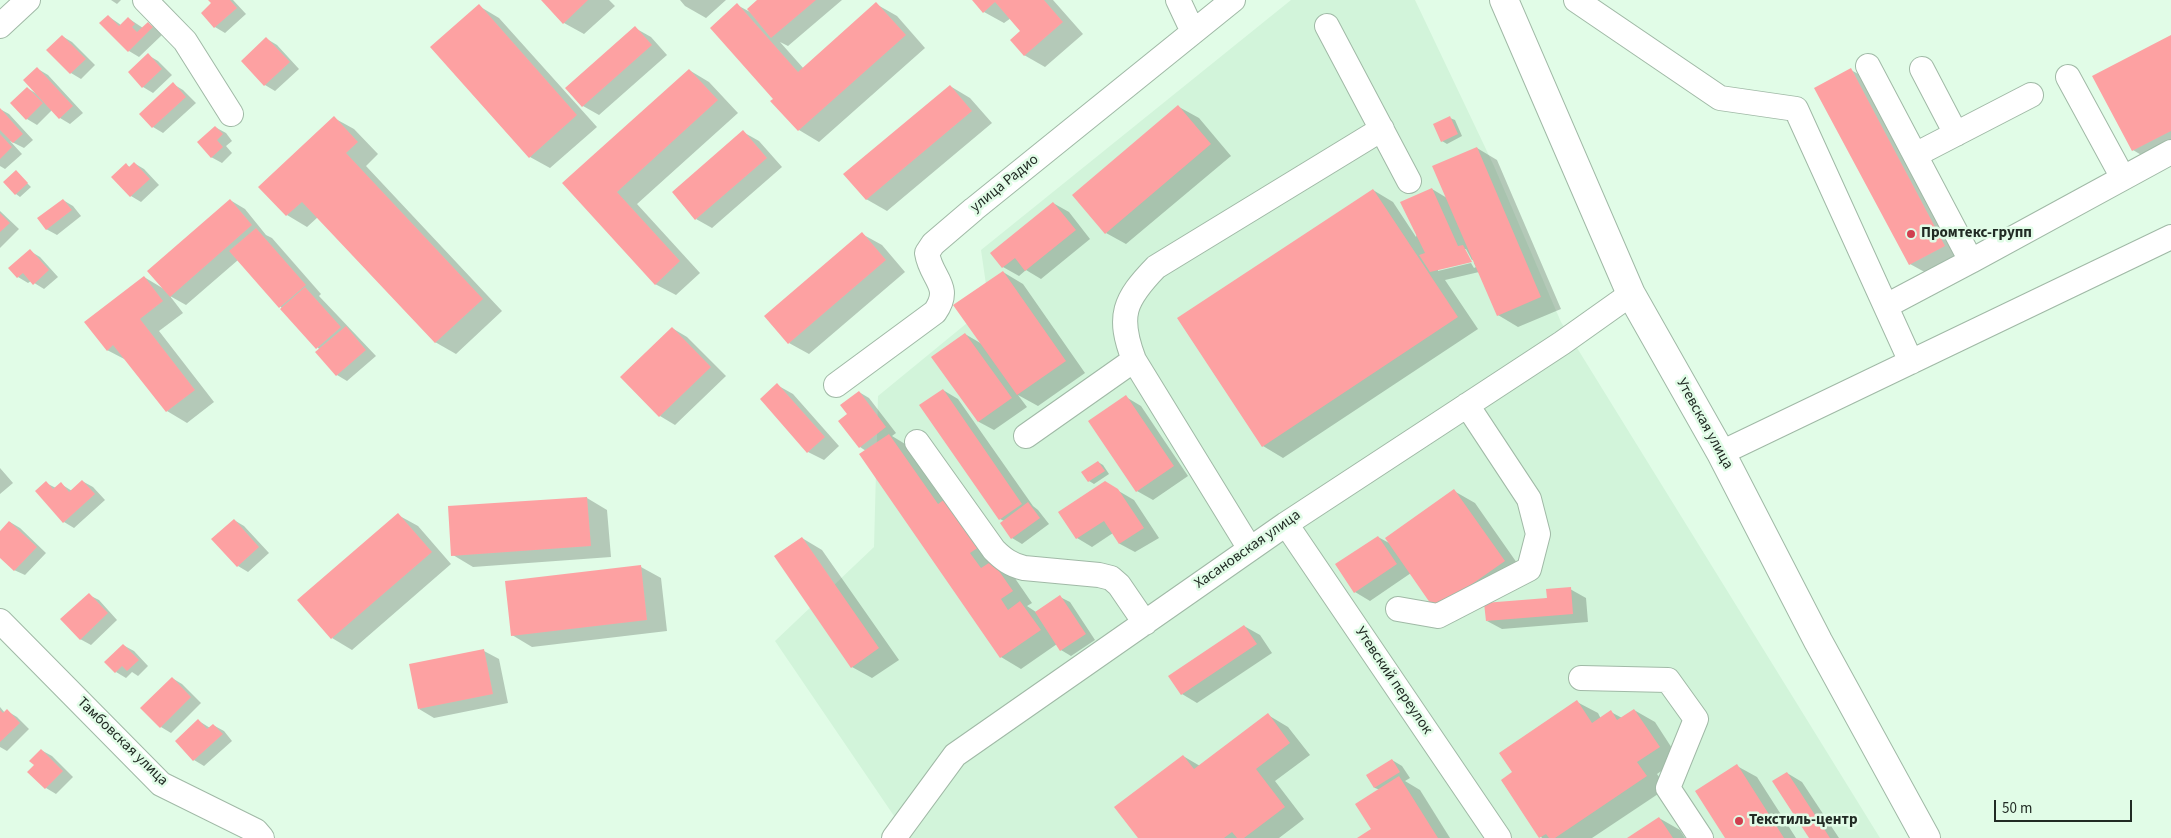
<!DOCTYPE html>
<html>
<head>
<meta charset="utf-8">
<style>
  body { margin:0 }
  #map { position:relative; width:2171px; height:838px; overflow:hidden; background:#e1fce7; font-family:"Source Sans 3",sans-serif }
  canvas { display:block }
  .scale { position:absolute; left:1994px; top:800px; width:138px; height:22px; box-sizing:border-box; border:2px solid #212b24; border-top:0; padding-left:6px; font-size:15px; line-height:18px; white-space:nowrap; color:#212b24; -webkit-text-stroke:4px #e1fce7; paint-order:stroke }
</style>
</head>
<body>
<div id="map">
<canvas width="2171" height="838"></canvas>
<div class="scale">50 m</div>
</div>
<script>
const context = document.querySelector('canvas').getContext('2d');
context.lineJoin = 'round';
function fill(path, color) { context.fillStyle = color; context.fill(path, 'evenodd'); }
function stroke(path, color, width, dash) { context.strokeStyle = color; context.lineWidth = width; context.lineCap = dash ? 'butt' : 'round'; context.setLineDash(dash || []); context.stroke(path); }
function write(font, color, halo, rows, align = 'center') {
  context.font = font + ' "Source Sans 3",sans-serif'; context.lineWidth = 5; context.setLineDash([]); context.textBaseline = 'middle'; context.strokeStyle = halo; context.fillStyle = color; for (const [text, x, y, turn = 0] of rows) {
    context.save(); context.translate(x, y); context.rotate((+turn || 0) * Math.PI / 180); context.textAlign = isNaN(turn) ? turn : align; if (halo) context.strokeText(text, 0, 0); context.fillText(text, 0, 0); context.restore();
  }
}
const built = new Path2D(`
  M1291 0H1415L1494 166 1561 322 1880 838H909L775 641 874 547 878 396 989 305 981 250Z`);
const shadow = new Path2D(`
  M111 0H121L117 4Z
  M210 0H233L246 14 225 33 215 27 202 13 213 3Z
  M542 0H609L615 6 584 34 564 23Z
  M680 0H726L706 18 685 6Z
  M759 0H842L788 46 780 42 804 69 876 4 897 16 925 48 819 142 799 130 775 99 737 5 752 13Z
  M974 0H1053L1083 34 1045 67 1024 55 1022 31 1011 18 1004 23 984 12Z
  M479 6 499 18 597 127 550 168 530 157Z
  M108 16 121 25 128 18 143 28 148 23 163 34 139 57 129 51 101 23Z
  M635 28 651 37 667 55 599 115 583 106 567 88Z
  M62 36 72 42 95 65 81 79 71 73 48 50Z
  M2171 37V153L2153 162 2133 150Z
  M267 39 277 45 299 69 275 91 265 85 243 61Z
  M148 55 158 61 172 75 153 93 143 87 129 72Z
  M38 69 48 75 83 113 70 124 60 118 52 110 37 125 27 119V88L37 94Z
  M689 70 709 82 738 113 637 204 700 273 676 295 655 284 564 184Z
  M1851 70 1871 81 1965 257 1930 275 1910 264Z
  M173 84 183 90 196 103 163 133 153 127 141 114Z
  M950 86 970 98 992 123 887 211 866 199Z
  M1179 107 1199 118 1231 156 1126 244 1106 233Z
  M0 109 9 114 33 140 24 148 10 141 22 154 5 169 0 166Z
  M334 118 354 129 378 154 366 166 502 311 456 354 435 342 318 217 307 227 287 215Z
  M1450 118 1455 120 1462 136 1447 144 1442 141Z
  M215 127 226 133 232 141 226 146 232 153 222 163 211 157Z
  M743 132 759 141 782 167 712 228 696 219Z
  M1477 148 1497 160 1561 309 1518 327 1498 315 1479 272 1445 280 1478 329 1283 458 1263 446 1373 190 1393 202 1416 237 1432 189 1447 198ZM1463 249H1466L1472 260 1478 259V262L1474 263 1476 267 1474 268 1471 263 1438 271V268Z
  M134 163 144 169 159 185 141 202 131 196 126 165 130 167Z
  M16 172 31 187 20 197 16 194Z
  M63 200 73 206 81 216 57 235 46 229Z
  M230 200 245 209 266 235 272 238 321 294 319 296 376 356 347 381 337 375 320 350 238 260 186 305 170 296 183 313 159 331 214 402 187 423 167 411 128 361 107 350 144 277 164 289Z
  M1053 203 1069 212 1090 239 1041 279 1026 270 1019 276 1003 267 992 253Z
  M0 211 19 229 0 248Z
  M862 234 882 245 905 272 809 354 789 343Z
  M30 251 40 257 58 277 44 289 31 281 28 283 18 277 10 268Z
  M1003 272 1023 284 1085 373 1038 406 1018 395 1027 407 994 430 979 422 965 334 982 344Z
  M672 328 687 337 726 376 675 425 660 416Z
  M777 385 793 394 839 446 824 460 808 452Z
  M943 390 958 399 1033 506 1038 510 1049 524 1022 544 1012 538 1004 521 1000 519Z
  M859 392 869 398 896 433 892 436 910 447 1012 574 1032 603 1027 606 1036 612 1060 597 1070 602 1095 640 1071 656 1061 650 1057 644 1021 669 1001 657 866 451 860 447 848 414Z
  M1126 397 1141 406 1188 476 1153 500 1137 491Z
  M1098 462 1103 465 1109 474 1094 484 1089 481 1083 472Z
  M0 468 13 483 0 494Z
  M82 481 93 487 105 500 74 528 64 522 46 483 56 488 61 484 72 491Z
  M1105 483 1134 500 1159 538 1135 552 1120 544 1113 533 1092 547 1077 538Z
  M1454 491 1475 503 1524 573 1456 621 1436 609 1411 573 1370 601 1355 592 1378 537 1391 544Z
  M587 498 607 510 611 557 473 567 453 555Z
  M398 515 418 526 451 564 352 650 332 638Z
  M234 520 244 526 269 553 248 572 238 566 213 539Z
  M10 522 20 528 46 553 25 575 14 570 0 556V533Z
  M802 538 822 550 899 660 872 678 852 667Z
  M641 567 661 578 667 631 532 647 512 635Z
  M1570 589 1586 598 1588 622 1502 629 1487 621Z
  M89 595 99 600 117 620 91 645 80 639Z
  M1244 626 1260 635 1272 653 1197 703 1182 694Z
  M123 645 134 651 148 666 138 676 132 672 126 678 116 672Z
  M484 651 499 659 508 703 434 718 419 709Z
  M172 678 182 684 201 703 171 733 161 727Z
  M1577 702 1598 713 1601 719 1611 712 1622 718 1634 710 1655 722 1679 759 1657 774 1667 788 1592 838H1542L1502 781 1514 773Z
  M0 707 5 713 7 711 17 717 29 729 7 751 0 747Z
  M1268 715 1288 727 1310 755 1275 781 1304 819 1279 838H1139L1183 756 1200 766Z
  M199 721 210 728 213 725 224 731 232 741 204 766 194 760Z
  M41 750 52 756 73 777 56 794 46 788 29 772 36 765Z
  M1392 760 1402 766 1410 778 1405 781 1420 790 1450 838H1360L1373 830 1380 790 1375 788 1367 776Z
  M1737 766 1757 777 1796 838H1726Z
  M1787 773 1802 782 1839 838H1811Z
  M1659 818 1680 830 1685 838H1629Z`);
const building = new Path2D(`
  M208 0H230L237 8 214 28 201 13 211 3Z
  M541 0H588L563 24Z
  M757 0H816L771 38 747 9Z
  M972 0H1044L1063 22 1024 56 1010 40 1020 31 995 2 983 13Z
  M876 2 906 35 798 131 770 101 773 99 710 28 737 3 798 72Z
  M479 4 577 115 529 158 430 47Z
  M108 15 119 26 128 17 135 24 132 27 137 32 148 22 153 27 128 52 99 23Z
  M635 26 652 45 582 107 565 88Z
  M62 35 86 59 70 74 46 50Z
  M2171 35V131L2132 151 2092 76Z
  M266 37 290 62 264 86 241 61Z
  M148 53 162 69 142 88 128 72Z
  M37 67 73 106 59 119 23 80Z
  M1851 68 1945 246 1909 265 1814 88Z
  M689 69 718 100 617 192 680 261 655 285 562 183Z
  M173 82 186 97 152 128 139 114Z
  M950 85 972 111 866 200 843 174Z
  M27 87 43 103 26 120 10 103Z
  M1178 105 1211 144 1105 234 1072 195Z
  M0 108 23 134 13 143 0 130Z
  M334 116 358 142 346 153 483 299 435 343 302 202 286 216 258 187Z
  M1450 116 1458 134 1441 142 1433 124Z
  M215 126 223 134 217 140 223 147 211 158 197 142Z
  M743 130 767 158 695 220 672 192Z
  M0 134 12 147 0 159Z
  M1477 147 1541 297 1497 316 1432 166Z
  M134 162 150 179 130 197 111 177 126 163 129 167Z
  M16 170 28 183 15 195 3 182Z
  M1432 188 1458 246 1463 245 1472 262 1430 272 1419 255 1425 253 1400 202Z
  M1373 189 1458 317 1262 447 1177 318Z
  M63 199 72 210 46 230 37 218Z
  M230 199 252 225 170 297 147 271Z
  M1053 202 1076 230 1025 271 1015 258 1002 268 990 253Z
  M0 213 10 223 0 232Z
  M256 228 306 285 279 308 229 251Z
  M862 232 886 260 788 344 764 316Z
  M30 249 49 270 33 285 23 273 17 278 8 268Z
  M1003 271 1066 361 1017 395 953 305Z
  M144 276 163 301 140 319 195 390 166 412 113 345 107 351 84 322Z
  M305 287 341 327 316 349 280 309Z
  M346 326 366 350 336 376 315 352Z
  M672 327 711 367 659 417 620 377Z
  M965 333 1012 398 978 422 931 357Z
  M777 383 825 437 807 453 760 399Z
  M943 389 1022 504 999 520 919 405Z
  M859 391 886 427 859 448 838 421 847 414 840 405Z
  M1126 395 1174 466 1136 492 1088 421Z
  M889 434 938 504 948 497 982 545 970 553 981 568 992 561 1013 591 1001 599 1008 610 1020 601 1041 630 1000 658 859 454Z
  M1098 461 1105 471 1088 482 1081 472Z
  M82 480 95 494 63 523 35 491 46 481 53 489 61 482 69 492Z
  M1105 481 1118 489 1144 528 1119 544 1104 521 1076 539 1058 512Z
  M1454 489 1505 561 1435 610 1385 538Z
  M587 497 591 546 451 556 448 506Z
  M1028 502 1040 518 1011 539 1000 523Z
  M398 513 432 552 331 639 297 600Z
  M234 519 259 547 237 567 211 539Z
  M9 521 37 547 14 571 0 558V531Z
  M1378 536 1397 564 1354 593 1335 564Z
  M802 537 879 648 851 668 774 556Z
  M641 565 647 620 511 636 505 581Z
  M1571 587 1573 614 1486 621 1484 603 1547 598 1546 589Z
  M89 593 108 613 80 640 60 619Z
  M1060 595 1086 634 1060 651 1035 612Z
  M1244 625 1257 644 1181 695 1168 676Z
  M123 644 139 660 127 671 122 666 115 673 104 662Z
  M484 649 493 694 418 709 409 664Z
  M172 677 191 697 160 728 140 708Z
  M1577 700 1592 723 1611 710 1617 720 1634 709 1660 747 1637 762 1647 776 1555 838H1549L1546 834 1539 838 1501 780 1512 772 1499 753Z
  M7 709 20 723 0 742V710L3 713Z
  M1268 713 1290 743 1256 769 1285 807 1244 838H1237L1232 832 1224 838H1138L1114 807 1183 755 1194 769Z
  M198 719 207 729 213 724 223 734 193 761 175 741Z
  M41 749 63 771 45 789 27 772 34 765 29 761Z
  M1392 759 1400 772 1374 788 1366 775Z
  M1737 764 1784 838H1725L1695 791Z
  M1787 772 1830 838H1809L1772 781Z
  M1399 776 1438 838H1357L1371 829 1355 804Z
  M1659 817 1673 838H1627Z`);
const minor = new Path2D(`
  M145 0 185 41 231 114
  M1178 0 1193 32
  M1576 0 1720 98 1796 109 1911 362
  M0 26 28 0
  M1327 26 1409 181
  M1868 66 1971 261 1886 306
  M1922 69 1956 134
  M2068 77 2123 178
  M1915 155 2031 95
  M1971 261 2171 152
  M836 385 935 312C953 286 931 279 927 253L933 244 974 209 1233 0
  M1026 436 1134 360
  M917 442 994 550C1003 559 1011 565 1024 568L1099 575 1111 578 1119 585 1145 623
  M1721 453 2171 237
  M1286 524 1499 838
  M1250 549 1134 360C1117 316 1124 300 1156 267L1382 129
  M1398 609 1438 616 1529 569 1538 534 1529 499 1467 405
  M0 621 161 784 256 831 262 838
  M1581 678 1668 680 1696 719 1668 788 1701 838
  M894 838 955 755 1286 524 1562 343 1631 294`);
const major = new Path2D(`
  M1504 0 1631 294 1721 453 1818 641 1926 838`);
const markers = [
  [1911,234,5,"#d03f4f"],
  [1739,821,5,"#d03f4f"]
];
const streetNames = [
  ["улица Радио",1005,184,-39],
  ["Утевская улица",1704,424,61],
  ["Хасановская улица",1248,550,-35],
  ["Утевский переулок",1393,681,56],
  ["Тамбовская улица",122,742,44]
];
const poiNames = [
  ["Промтекс-групп",1921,234],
  ["Текстиль-центр",1749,821]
];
fill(built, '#d2f4da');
fill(shadow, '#0003');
fill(building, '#fda1a2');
stroke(minor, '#a0b9a6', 26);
stroke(major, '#a0b9a6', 30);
stroke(minor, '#fff', 24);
stroke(major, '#fff', 28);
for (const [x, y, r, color] of markers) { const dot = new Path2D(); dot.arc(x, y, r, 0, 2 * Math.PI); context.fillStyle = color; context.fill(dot); stroke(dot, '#e1fce7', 2); }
write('15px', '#212b24', '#e1fce7', streetNames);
write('bold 15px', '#212b24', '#e1fce7', poiNames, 'left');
</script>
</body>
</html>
